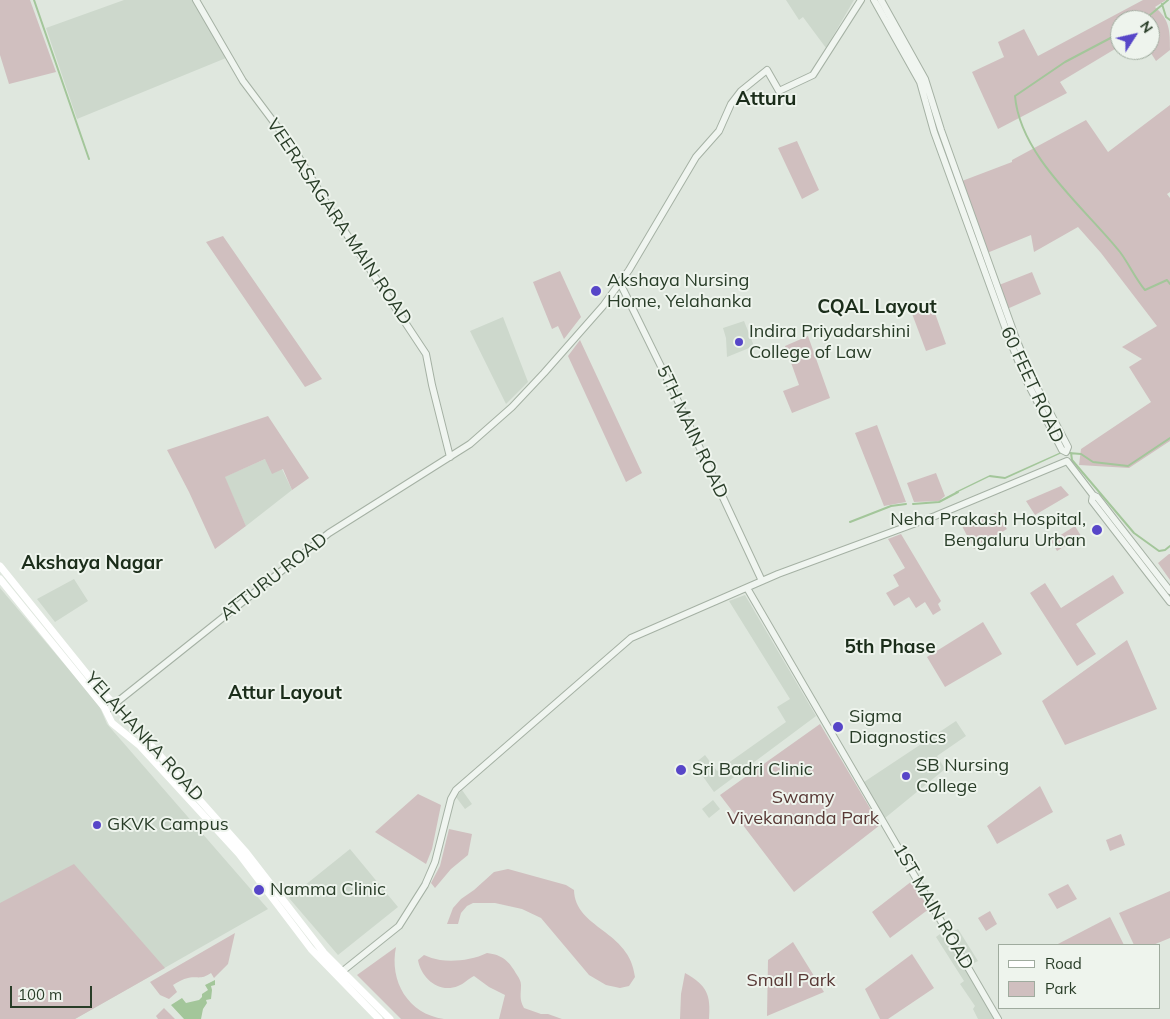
<!DOCTYPE html>
<html>
<head>
<meta charset="utf-8">
<style>
  body { margin:0 }
  #map { position:relative; width:1170px; height:1019px; overflow:hidden; background:#dfe7de; font-family:Mulish,sans-serif }
  canvas { display:block }
  .legend { position:absolute; left:998px; top:944px; width:162px; height:65px; box-sizing:border-box; background:#eef4ed; border:1px solid #9fab9e; margin:0; padding:6px 9px; list-style:none; font-size:15px; color:#293d28 }
  .legend li { display:flex; align-items:center; gap:10px; height:25px }
  .legend b { width:25px; border:1px solid #9fab9e }
  .north { position:absolute; left:1110px; top:10px; width:50px; height:50px; box-sizing:border-box; background:#eef4ed; border:1px solid #9fab9e; border-radius:50%; rotate:55deg; font-size:14px; font-weight:700; line-height:20px; text-align:center; color:#293d28 }
  .north::after { content:''; display:block; margin:auto; width:18px; height:22px; background:#5746c8; clip-path:polygon(50% 0,100% 100%,50% 72%,0 100%) }
  .scale { position:absolute; left:10px; top:986px; width:82px; height:22px; box-sizing:border-box; border:2px solid #293d28; border-top:0; padding-left:6px; font-size:15px; line-height:18px; white-space:nowrap; color:#293d28; -webkit-text-stroke:4px #eef4ed; paint-order:stroke }
</style>
</head>
<body>
<div id="map">
<canvas width="1170" height="1019"></canvas>
<ul class="legend">
<li><b style="height:6px;background:#fff"></b>Road</li>
<li><b style="height:14px;background:#d0bfbf"></b>Park</li>
</ul>
<div class="north">N</div>
<div class="scale">100 m</div>
</div>
<script>
const context = document.querySelector('canvas').getContext('2d');
context.lineJoin = 'round';
function fill(path, color) { context.fillStyle = color; context.fill(path, 'evenodd'); }
function stroke(path, color, width, dash) { context.strokeStyle = color; context.lineWidth = width; context.lineCap = dash ? 'butt' : 'round'; context.setLineDash(dash || []); context.stroke(path); }
function write(font, color, halo, rows, align = 'center') {
  context.font = font + ' Mulish,sans-serif'; context.lineWidth = 4; context.setLineDash([]); context.textBaseline = 'middle'; context.strokeStyle = halo; context.fillStyle = color; for (const [text, x, y, turn = 0] of rows) {
    context.save(); context.translate(x, y); context.rotate((+turn || 0) * Math.PI / 180); context.textAlign = isNaN(turn) ? turn : align; if (halo) context.strokeText(text, 0, 0); context.fillText(text, 0, 0); context.restore();
  }
}
const built = new Path2D(`
  M124 0H192L226 58 77 119 46 28Z
  M786 0H854L826 48 803 17 799 20Z
  M503 317 528 382 506 404 470 331Z
  M744 321 754 346 727 357 726 338 723 328Z
  M265 459 282 469 292 490 246 526 224 477Z
  M74 579 88 601 55 622 37 599Z
  M0 588 99 705 107 724 268 909 75 1019H0Z
  M745 595 816 716 714 792 694 764 705 755 717 771 786 722 777 707 790 699 729 601Z
  M956 721 966 736 937 756 945 769 885 818 864 782Z
  M462 790 472 804 465 809 456 797Z
  M713 800 720 809 709 818 702 809Z
  M350 849 398 907 338 955 289 898Z
  M958 929 978 961 972 964 952 932Z
  M944 931 996 1019H978L973 1009 975 1006 960 984 964 981 936 937Z`);
const green = new Path2D(`
  M0 0H30L56 72 9 84 0 55Z
  M1143 0H1166L1155 7C1170 20 1170 31 1170 50L1156 61 1149 50 1150 20H1120V46L1060 82 1067 93 998 129 972 72 1004 57 998 42 1024 29 1038 56Z
  M1170 105V192L1167 194 1170 198V441L1129 468 1079 465 1081 449 1151 402 1129 367 1142 359 1122 347 1157 326 1101 253 1078 227 1034 252 1031 235 987 253 962 181 1012 162V160L1086 120 1108 152Z
  M797 141 819 190 802 199 778 148Z
  M223 236 322 379 305 387 206 242Z
  M560 271 581 317 564 339 558 326 552 329 533 282Z
  M1032 272 1041 294 1007 309 999 285Z
  M931 302 946 344 926 351 911 311Z
  M808 336 830 398 792 413 783 391 799 385 785 346Z
  M580 340 642 473 626 482 568 356Z
  M268 416 309 478 292 490 283 469 272 474 265 459 225 477 246 526 215 549 189 492 167 450Z
  M877 425 906 502 884 506 855 433Z
  M936 473 945 496 939 501 914 502 907 483Z
  M1061 486 1069 495 1035 515 1026 501Z
  M996 513 1007 529 974 549 962 526Z
  M1075 526 1081 536 1057 551 1051 541Z
  M901 534 941 601 938 604 941 610 933 615 925 602 916 608 909 597 894 606 886 593 899 586 893 575 905 568 888 539Z
  M1169 554H1170V580L1158 563Z
  M1113 575 1124 593 1076 624 1096 654 1077 666 1030 593 1045 583 1061 608Z
  M983 622 1002 654 945 687 927 657Z
  M1127 640 1157 709 1065 745 1042 701Z
  M820 724 880 825 794 892 720 795Z
  M1040 786 1053 812 997 844 987 826Z
  M418 794 441 805 432 849 426 864 375 832Z
  M449 829 472 834 468 855 451 869 435 888 431 883 440 866Z
  M1121 834 1125 845 1110 851 1106 840Z
  M74 864 165 968 75 1019H0V903Z
  M508 869 566 885 574 890C575 929 630 930 635 977L629 986 620 988 606 985 589 975 541 918 522 909 495 903H473L467 906 461 913 458 924H447L453 908 461 899 474 890 494 872Z
  M912 881 929 909 890 938 872 912Z
  M1068 884 1077 899 1057 909 1048 894Z
  M1170 891V938L1153 945H1134L1119 913Z
  M990 911 997 924 986 931 978 918Z
  M1110 917 1124 945H1056Z
  M235 933 228 964 214 978 211 973C201 980 199 976 188 978 183 979 178 982 173 985L177 992 169 999 160 995 150 982Z
  M793 942 824 992 767 1016 768 960Z
  M396 947C389 981 408 1014 444 1019H401L357 975Z
  M487 953C503 955 509 961 517 975 519 978 521 981 521 985 521 994 519 999 524 1008L541 1014H548L562 1019H499L505 995 489 987 474 976C469 978 464 984 458 986 439 994 421 978 418 960L424 955C429 957 434 959 440 960 454 962 473 960 487 953Z
  M912 954 934 988 888 1019H880L865 989Z
  M685 973C707 985 711 995 709 1019H680L681 994Z
  M164 1008 175 1019H158L156 1016Z`);
const water = new Path2D(`
  M1061 452 1062 453 1005 479 989 477 956 493 955 492 990 475 1005 477Z
  M215 980V985L211 986 212 990 211 999 206 1000 207 1003 203 1009 201 1019H184L171 1005 182 998 186 1003 199 1000 202 997V994L208 990 205 985Z`);
const stream = new Path2D(`
  M34 0 89 159
  M1162 4 1166 17 1170 20
  M1144 20 1168 0
  M1120 33 1065 62 1015 96C1020 156 1084 207 1120 252 1129 264 1135 278 1145 290L1167 280 1170 284
  M1069 453 1081 454 1093 462 1128 466 1170 438
  M1071 453 1072 460 1134 533 1159 551 1165 550 1170 546
  M913 504 939 502 958 492
  M850 522 891 506 906 504`);
const tertiary = new Path2D(`
  M196 0 243 81 294 149 330 209 426 354 432 385 450 457
  M874 0 920 82 934 132 1009 338 1025 378 1062 450 1066 452
  M881 0 925 79 941 130 1015 336 1031 376 1068 447 1066 452
  M620 283 676 397 762 581
  M1093 495 1092 501 1170 602
  M747 588 998 1019
  M107 710 329 533 470 444 512 407 544 373 603 306 629 270 696 157 719 131 731 104 741 91 767 70 779 91 813 75 861 0
  M339 974 399 926 425 885 435 862 451 799 456 790 631 638 778 574 935 516 1067 461 1093 495 1097 497 1170 591`);
const secondary = new Path2D(`
  M0 566 95 684 125 716 245 851 324 953 390 1019
  M0 579 104 707 112 723 139 745 239 854 311 949 379 1019`);
const markers = [
  [596,291,6,"#5746c8"],
  [739,342,5,"#5746c8"],
  [1097,530,6,"#5746c8"],
  [838,727,6,"#5746c8"],
  [681,770,6,"#5746c8"],
  [906,776,5,"#5746c8"],
  [97,825,5,"#5746c8"],
  [259,890,6,"#5746c8"]
];
const streetNames = [
  ["VEERASAGARA MAIN ROAD",339,222,56],
  ["60 FEET ROAD",1032,385,65],
  ["5TH MAIN ROAD",692,432,65],
  ["ATTURU ROAD",274,577,-38],
  ["YELAHANKA ROAD",144,737,48],
  ["1ST MAIN ROAD",933,907,60]
];
const poiNames = [
  ["Akshaya Nursing",607,281],
  ["Home, Yelahanka",607,302],
  ["Indira Priyadarshini",749,332],
  ["College of Law",749,353],
  ["Neha Prakash Hospital,",1086,520,"right"],
  ["Bengaluru Urban",1086,541,"right"],
  ["Sigma",849,717],
  ["Diagnostics",849,738],
  ["SB Nursing",916,766],
  ["College",916,787],
  ["Sri Badri Clinic",692,770],
  ["GKVK Campus",107,825],
  ["Namma Clinic",270,890]
];
const parkNames = [
  ["Swamy",803,798],
  ["Vivekananda Park",803,819],
  ["Small Park",791,981]
];
const neighbourhoodNames = [
  ["CQAL Layout",877,307],
  ["Akshaya Nagar",92,563],
  ["5th Phase",890,647],
  ["Attur Layout",285,693]
];
const quarterNames = [
  ["Atturu",766,99]
];
fill(built, '#cdd8cc');
fill(green, '#d0bfbf');
fill(water, '#a3c69a');
stroke(stream, '#a3c69a', 2);
stroke(tertiary, '#a5b1a4', 8);
stroke(tertiary, '#f0f5f0', 6);
stroke(secondary, '#fff', 7);
for (const [x, y, r, color] of markers) { const dot = new Path2D(); dot.arc(x, y, r, 0, 2 * Math.PI); context.fillStyle = color; context.fill(dot); stroke(dot, '#eef4ed', 2); }
write('18px', '#293d28', '#eef4ed', streetNames);
write('18px', '#293d28', '#eef4ed', poiNames, 'left');
write('18px', '#583835', '#eef4ed', parkNames);
write('bold 19px', '#1b2d1a', '#eef4ed', neighbourhoodNames);
write('bold 20px', '#1b2d1a', '#eef4ed', quarterNames);
</script>
</body>
</html>
